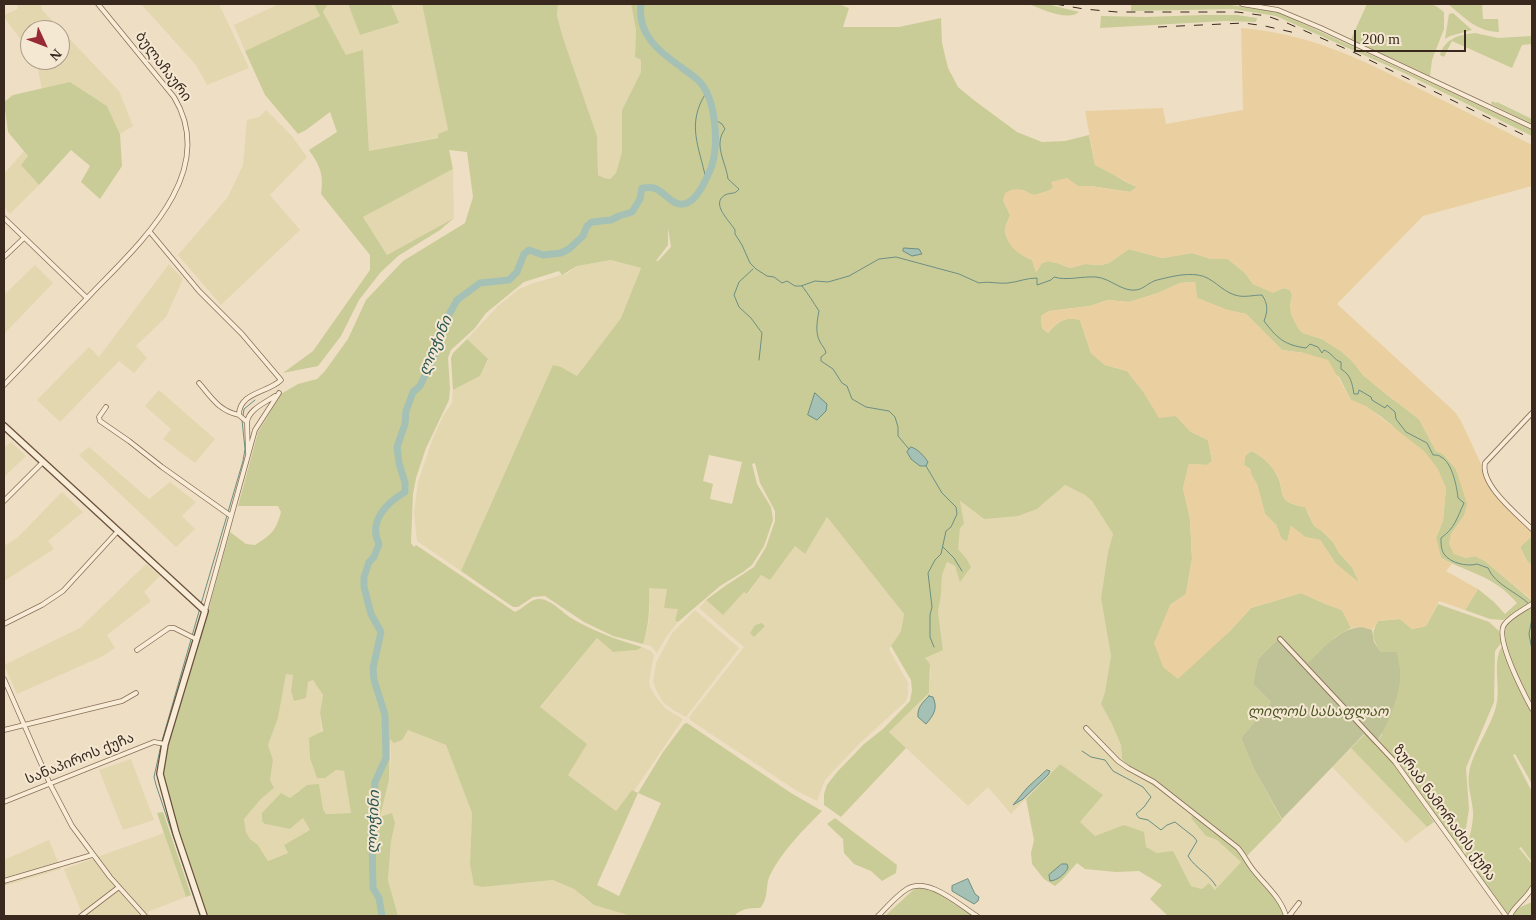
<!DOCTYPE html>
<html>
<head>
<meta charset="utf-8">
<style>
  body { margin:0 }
  #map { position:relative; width:1536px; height:920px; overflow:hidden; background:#eedec3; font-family:"Times New Roman",serif }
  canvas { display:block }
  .frame { position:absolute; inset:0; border:5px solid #38281e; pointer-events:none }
  .north { position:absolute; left:20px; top:20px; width:50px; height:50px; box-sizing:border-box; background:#f5e8d2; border:1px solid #a99b8a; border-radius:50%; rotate:133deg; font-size:14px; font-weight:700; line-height:20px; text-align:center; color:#38281e }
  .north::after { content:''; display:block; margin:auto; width:18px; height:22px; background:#972a33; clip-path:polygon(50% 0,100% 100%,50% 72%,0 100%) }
  .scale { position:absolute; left:1354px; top:30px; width:112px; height:22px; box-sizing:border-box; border:2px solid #38281e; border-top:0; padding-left:6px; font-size:15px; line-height:18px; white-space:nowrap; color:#38281e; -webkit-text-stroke:4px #f5e8d2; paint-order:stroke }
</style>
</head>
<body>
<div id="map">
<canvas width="1536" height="920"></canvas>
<div class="frame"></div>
<div class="north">N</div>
<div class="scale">200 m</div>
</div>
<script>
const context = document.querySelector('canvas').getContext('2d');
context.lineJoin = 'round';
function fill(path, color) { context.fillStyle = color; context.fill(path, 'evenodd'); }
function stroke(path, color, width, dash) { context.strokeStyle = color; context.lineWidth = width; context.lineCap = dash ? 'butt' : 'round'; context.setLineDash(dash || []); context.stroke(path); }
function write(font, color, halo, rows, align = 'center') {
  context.font = font + ' "Times New Roman","Noto Sans Georgian",serif'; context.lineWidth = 4; context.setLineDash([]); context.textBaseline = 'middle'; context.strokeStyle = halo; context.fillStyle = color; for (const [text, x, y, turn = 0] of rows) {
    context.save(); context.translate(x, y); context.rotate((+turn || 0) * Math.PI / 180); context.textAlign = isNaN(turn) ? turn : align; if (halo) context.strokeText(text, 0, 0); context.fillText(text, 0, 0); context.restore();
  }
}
const farmland = new Path2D(`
  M17 4H41L42 10 119 91 133 126 120 134 107 106 70 82 42 89 36 60H60V30H30V52L4 17V15L18 9Z
  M141 4H219L249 68 207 85 196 65Z
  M279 4H314L320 16 245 51 234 25Z
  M328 4H348L360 35 399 23 391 4H422L448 130 439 137 369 151 363 51 346 56 323 12Z
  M558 4H631L636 30 635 57 641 60V72L622 110V152L616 173 610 179 604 178 598 175 597 136 563 39 557 16Z
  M266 110 291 135 307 157 270 195 300 230 221 305 178 255 228 197 243 165 247 120 259 117Z
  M24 151 28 157 21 165 39 185 10 214 4 207V174Z
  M453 169 454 218 387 255 363 217Z
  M611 260 641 268 621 318 577 376 561 367 553 366 461 571 417 541 414 512 418 482 433 438 443 416 452 403 453 390 480 376 488 360 467 339 499 305 519 289 531 284 568 273 577 266Z
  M169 264 183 279 166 317 136 346 147 358 134 373 119 361 60 422 37 400 89 347 99 357Z
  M35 265 53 283 4 334V295Z
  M159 390 215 439 195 463 163 439 171 429 145 406Z
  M11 442 26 456 4 477V448Z
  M89 447 149 499 170 482 196 502 182 516 195 529 176 547 79 455Z
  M1065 485 1085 495 1092 501 1113 534 1108 552 1101 598 1111 656 1105 692 1101 704 1111 722 1121 745 1122 759 1140 778 1158 789 1194 815 1206 836 1217 840 1241 862 1215 890 1209 883 1202 889 1191 886 1182 869 1146 847 1124 825 1095 837 1080 822 1102 795 1060 764 1011 814 988 787 968 806 889 732 929 693 931 671 925 658 943 649 938 612 941 595 942 575 946 562 955 566 966 558 957 549 960 528 959 501 984 519 1037 509Z
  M62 492 83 512 48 541 54 549 4 581V546L17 538Z
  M827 517 904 614 901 631 889 649 908 683V695L906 701 859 744 825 780 817 801 797 791 690 720 689 717 744 647 699 608 706 600 723 614 744 592 748 594 761 575 770 580 795 546 805 554Z
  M146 564 160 576 144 592 151 601 107 635 115 648 101 657 17 694 4 665 80 628Z
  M652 587 667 589 679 609 675 621 678 622 666 637 657 653 651 646 643 644 648 627 650 608 649 588Z
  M695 610 739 648 686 717 673 710 663 702 656 690 653 681 656 663 672 633Z
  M597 638 613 652 637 650 642 647 651 651 654 655 649 681 650 687 656 697 666 709 683 719 634 791 632 790 616 811 568 775 540 708Z
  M286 673 293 675 291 691 313 680 323 695 320 713 325 778 335 770 344 771 351 813 326 814 323 809 299 790 265 824 290 829 303 818 311 830 284 845 288 853 268 861 258 845 250 839 246 832 244 819 261 799 274 788 270 780 273 760 268 745 278 718Z
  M408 730 446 745 472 813 470 864 482 887 553 880 574 889 594 905 631 916H398L388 880 391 842 395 823 380 817 389 780 391 755 390 739Z
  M1351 748 1427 827 1406 843 1332 767Z
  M131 759 154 820 123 830 99 770Z
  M164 833 186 897 147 912 150 916H83L64 869Z
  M49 840 61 869 4 886V860Z`);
const green = new Path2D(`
  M314 4H328L323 12 346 55 363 50 369 151 438 138V134L448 130 422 4H558L557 16 563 38 597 136 598 175 604 178 610 179 616 173 622 152V110L641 72V60L635 57 636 30 631 4H838L849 8 843 27H899L941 18 942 43 948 68 958 87 975 101 1017 132 1042 142 1065 141 1089 135 1095 165C1110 171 1122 181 1137 187L1130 192 1090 186H1077L1067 178C1059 184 1046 195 1034 195 1031 195 1026 191 1023 190L1003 200 1010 215C1009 219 1005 226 1005 230 1007 246 1019 254 1032 260L1036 272 1042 263 1048 261 1057 263 1070 268 1085 264 1101 265 1109 263 1129 249 1162 258 1192 253 1211 259H1228L1245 273 1253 284 1273 292 1284 288 1290 290 1292 295 1290 306 1298 328 1303 333 1322 339 1341 351 1353 362 1363 375 1386 394 1419 419 1436 451 1443 454 1456 469 1468 504 1464 516 1451 534 1465 558 1475 556 1485 561 1531 600 1532 603 1503 620 1490 619 1465 610 1478 589 1494 602 1505 614 1517 603C1493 575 1471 574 1441 558L1436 538 1443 520 1446 488C1419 454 1393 416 1351 400L1339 377 1304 353 1282 350 1246 314 1227 310 1197 298 1195 282 1180 283 1158 293 1129 302 1108 300 1090 306 1049 311 1041 316 1042 328 1048 333C1058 321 1065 316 1080 320L1091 353 1105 365 1127 371 1142 390 1176 416 1191 432 1208 440 1212 461 1207 465 1189 464 1183 488 1190 519 1192 559 1186 594 1170 605 1228 633 1251 608 1301 593 1323 603 1342 610 1351 628 1335 637 1308 664 1281 636 1258 659 1253 684 1271 702 1241 738 1254 769 1282 820 1244 859C1249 878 1281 894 1284 916H1168L1150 899 1162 885 1139 871 1116 872 1085 869 1077 863 1062 880 1055 886 1044 879 1032 864 1031 853 1034 840 1026 799 1060 764 1103 795 1080 822 1095 836 1124 825 1144 832 1146 847 1157 853 1173 851 1191 886 1202 889 1209 883 1215 890 1241 862 1217 840 1206 836 1191 818 1193 815 1158 789 1140 778 1122 759 1121 745 1111 722 1101 704 1105 692 1111 656 1101 598 1108 552 1113 534 1092 501 1085 495 1065 485 1037 509 1018 516 984 519 960 501 964 524 960 528 958 549 966 558 971 567 960 582 955 566 947 562 942 575 941 595 938 612 943 650 925 658 930 664 929 693 889 732 906 748 841 817 824 805V794L827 785 837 772 864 744 883 729 910 701 912 690 911 680 891 646 901 631 904 614 827 517 805 554 795 546 770 580 761 575 747 594 744 592 723 615 706 600 725 586 754 567 766 547 775 521V511L760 483 755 463 752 464 757 484 771 507 773 520 764 546 752 565 743 572 720 586 678 622 675 621 678 609 664 608 667 589 649 588C650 608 649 625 643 644L613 636 584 622 545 596 533 597 518 607H513L461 571 553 365 561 367 577 376 621 318 641 268 611 260 577 266 562 275 559 271 524 282 486 313 475 328 451 350 448 358 450 388 449 400 426 448 416 478 413 494 411 543 414 547 416 545 515 612C523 609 529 600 538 599 550 598 562 612 571 618 593 631 617 640 642 647L637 650 613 652 597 638 540 707 587 744 568 775 616 811 632 790 638 793 663 752 684 724 687 723 791 793 822 811C803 830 782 851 770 875 765 886 769 899 760 908 749 908 742 908 734 916H631L594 905 574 889 553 880 482 887 474 885 470 864 472 813 446 745 408 730 402 740 394 743 390 739 389 780 380 817 392 813 395 823 391 842 388 880 398 916H207L164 784C159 754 178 716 186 688 202 636 215 584 230 532L246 544 255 545C271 535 276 531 281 512L278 506H238L258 432 281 394 298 384 317 379 325 371 348 339 366 300 403 261 465 223 473 197 467 152 449 150 453 169 363 217 387 255 454 218 440 230 398 256 380 273 359 300 341 336 318 366 283 373 313 351 370 270V255L321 194C324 174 320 166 309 150L337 132 330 112 306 130 298 134 265 95 245 51 320 16ZM668 228 671 247 658 261H656L668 245ZM709 455 742 462 732 504 710 499 713 484 703 481ZM286 674 293 675 291 691 294 701 306 698 308 682 313 680 323 695 320 713 323 731 309 738 310 758 317 778H325L336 770 344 771 351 813 326 814 323 809 319 784 307 785 290 798 281 793 262 813V821L265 824 290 829 303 818 310 830 284 845 288 853 268 861 258 845 250 839 246 832 244 819 261 799 274 788 270 780 273 760 268 745 278 718ZM638 793 661 803 619 896 597 885Z
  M348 4H391L399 23 360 35Z
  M1028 4H1047L1079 12C1068 22 1040 8 1028 4Z
  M1131 4H1223L1278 12 1532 130V136L1402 72 1276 16 1233 9 1131 11Z
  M1367 4H1430L1436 6 1444 12V29L1432 60 1430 76 1351 39Z
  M1448 4H1482L1483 19H1498L1499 32C1477 32 1464 17 1448 4Z
  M1453 13 1472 30 1450 36 1445 39 1449 14Z
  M1204 15H1237L1257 18 1256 22 1224 21 1100 28 1101 16 1145 17Z
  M1475 33 1498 38 1532 36V44L1522 45 1512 68 1452 41 1444 57 1440 55C1445 38 1459 35 1475 33Z
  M70 82 107 106 120 134 122 166 100 199 81 182 90 166 71 150 39 185 21 165 28 156 8 132 4 102 13 95Z
  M1492 101 1496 103 1497 102 1532 119V124L1491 104Z
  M467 339 488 359 480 376 453 390 451 358 453 353Z
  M1251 451C1264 456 1276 469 1280 483 1282 491 1281 498 1290 503 1294 505 1300 506 1305 507L1314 526 1322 531 1333 542 1339 553 1352 567 1360 584 1336 564 1320 540 1305 537 1291 526 1287 542 1281 538 1276 525 1265 514 1257 484 1252 476 1250 469 1244 465 1245 456Z
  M1532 536V566L1527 561 1520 547Z
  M1438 604 1489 622 1499 631 1502 642 1495 651 1494 702 1466 768 1469 809 1462 854 1396 761 1378 740 1382 735 1381 652C1373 640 1370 634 1378 621L1400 619 1412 629 1426 626Z
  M1532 606V707L1513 668 1502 633C1506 620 1520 612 1532 606Z
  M762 623 765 626 754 637 750 633 755 625Z
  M1503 645 1509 661 1510 669 1532 712V784L1515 754 1513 755 1532 792V862L1521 847 1519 848 1532 864V885L1523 899 1513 907 1507 915 1465 857C1467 843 1474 826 1473 811 1472 799 1467 785 1469 773 1473 749 1494 724 1497 701 1500 684 1492 659 1503 645Z
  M1365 734 1395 764 1434 822 1427 827 1351 748Z
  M163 812 191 895 186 897 157 813Z
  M835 818 897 865 896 873 882 881 871 871 854 864 844 853 843 839 827 824Z
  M918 887 934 891 972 916H885L912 891Z
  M1532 902V916H1512L1514 910Z`);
const sand = new Path2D(`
  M1241 28C1311 34 1358 58 1420 89 1457 107 1495 126 1532 145V186L1423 216 1337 304 1455 412 1461 421 1481 464 1483 465C1493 499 1508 509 1532 532V536L1520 547 1527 561 1532 566V603L1531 599 1485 561 1475 556 1465 558 1454 554 1449 544 1451 534 1464 516 1467 504 1456 469 1443 454 1436 451 1419 419 1386 394 1363 375 1353 362 1341 351 1322 339 1303 333 1298 328 1291 315 1290 306 1292 295 1290 290 1284 288 1273 293 1253 284 1245 273 1228 259H1211L1192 253 1162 258 1129 249 1109 263 1101 265 1085 264 1070 268 1057 263 1048 261 1042 263 1036 272 1032 260C1018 254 1007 246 1005 230 1005 226 1009 219 1010 215L1003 200 1005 193C1017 186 1022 190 1034 195L1053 189 1051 182 1067 178 1078 186H1090L1130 192 1137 187 1095 165 1085 111 1163 108 1166 124 1243 110Z
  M1195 282 1197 298 1227 310 1246 314 1282 350 1304 353 1328 360 1351 400 1366 406 1424 451 1438 469 1446 488 1443 520 1436 538 1441 558 1452 564 1446 571 1478 589 1465 610 1439 601 1426 626 1412 629 1400 619 1378 621 1372 630 1362 627 1351 628 1342 610 1323 603 1301 593 1251 608 1228 633 1178 679 1163 667 1154 643 1170 605 1186 594 1192 558 1190 519 1183 488 1189 464 1207 465 1212 461 1208 440 1191 432 1176 416 1159 418 1142 390 1127 371 1105 365 1091 353 1080 320C1065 316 1058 321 1048 333L1042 327 1041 316 1049 311 1090 306 1108 300 1129 302 1158 293 1180 283ZM1251 451C1264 456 1276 469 1280 483 1282 491 1281 498 1290 503 1294 505 1300 506 1305 507L1314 526 1322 531 1333 542 1339 553 1352 567 1360 583 1336 564 1320 540 1305 537 1291 526 1287 542 1281 538 1276 525 1265 514 1257 484 1252 476 1250 469 1244 465 1245 456Z`);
const cemetery = new Path2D(`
  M1362 627 1372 630 1374 642 1381 652H1397C1398 660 1401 670 1400 679 1399 697 1386 731 1374 745L1364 734 1282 819 1254 769 1241 738 1271 702 1253 684 1258 659 1281 636 1308 663C1324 648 1339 628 1362 627Z`);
const water = new Path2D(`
  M904 248 919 249 922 254 912 256 903 251Z
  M815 393 827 404 826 411 817 420 808 415Z
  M911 447C918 449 924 456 928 462L926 466H920L911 459 907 452Z
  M929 696 933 697C938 708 934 715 926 724L918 717C917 708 922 703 929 696Z
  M1047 770 1050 771 1048 775 1023 799 1013 805 1027 788Z
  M1062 864H1067L1068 868C1064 875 1058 880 1050 881L1049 875Z
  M968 879 975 894 979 897 978 901 974 904 952 891V886Z`);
const stream = new Path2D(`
  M714 119 722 124 725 129C713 145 726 162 728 179L739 189C735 195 731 192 725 195 710 204 730 221 735 230V234L742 245 750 263 756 269 767 276 774 277 782 283 787 281 795 286H801L815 281 828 282 849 276 879 259 896 257 959 274 979 283C989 281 998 284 1008 283 1018 282 1026 278 1037 278V285L1051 280 1054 277C1066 281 1083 276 1096 277 1110 278 1122 292 1136 290 1144 289 1149 282 1157 280 1170 277 1184 273 1198 275 1213 277 1221 291 1235 295 1244 298 1253 295 1262 295 1268 304 1268 311 1264 321 1277 338 1284 345 1306 348L1310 344 1318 347 1322 353 1324 350C1332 353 1334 360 1341 362V369C1351 375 1352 383 1354 394H1358L1359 390 1371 397 1372 400 1385 408 1387 405 1395 412 1396 419 1406 432 1427 443 1433 455C1436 455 1439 455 1441 457 1452 462 1457 487 1458 498L1464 503C1457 518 1455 528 1441 538 1441 544 1441 549 1444 554 1450 563 1467 567 1477 564L1488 568C1495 585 1517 592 1529 604
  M706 179C699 146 686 124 706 93
  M753 269 739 282 734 295 739 307 751 318 762 333 759 360
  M802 286C809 295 813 302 819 311 817 321 815 333 820 342 822 346 825 348 826 353L821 357V361L833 369 842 383 847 386 852 399 866 407 889 411 895 417 898 427V436L909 449
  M243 416 244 409 255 400
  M926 466 942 493 956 507 957 514 951 527 946 531 941 554 935 560 928 573 932 607 930 615V637L934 647
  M943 547 954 558 962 571
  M201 604 243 461 245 449 242 420
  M1532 618 1529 634 1532 650
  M162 741 200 608
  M161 745 154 777 156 785 200 916
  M1082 751 1091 757 1105 760 1113 771 1143 787 1151 797 1144 807 1136 814 1139 818 1148 820 1161 830 1167 825 1175 822 1194 837 1197 841 1188 856C1195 868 1209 874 1216 886`);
const river = new Path2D(`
  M382 916 379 898 373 888 372 839 375 782 386 758 385 715 374 680 373 668 381 632 371 614 364 587V577L369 562 374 557 379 544C368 522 386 503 405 492V483L399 463 397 447 405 424 406 411 413 392 420 386 440 344 441 329 457 300 480 283 509 280 517 272 524 254 529 250 543 255 561 253 569 249 583 236 587 226 592 222 611 220 619 216 632 212 640 199 642 188C646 188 650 187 654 188 665 191 673 209 687 203 698 198 704 183 709 173 720 150 717 100 699 81 694 76 687 72 681 67 658 51 637 34 641 4`);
const street = new Path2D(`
  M1242 4 1278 10 1321 28 1532 127
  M4 218 87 298
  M150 232 199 291 242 334 281 380C268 393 239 392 239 415L247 422 248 453
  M4 257 24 238
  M199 383C212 398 219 411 239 415
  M4 385C33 355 62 324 91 294 139 244 220 173 174 97L98 4
  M106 407 99 417 100 421 129 441 162 467 231 516
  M1532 413 1485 463C1480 485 1518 515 1532 529
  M247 422C249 409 265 403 275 396
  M4 501 42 463
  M1532 604C1523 610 1510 616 1504 625 1495 639 1524 694 1532 709
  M205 611 255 430 279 393
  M4 624 42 605 63 591 118 531
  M1280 639 1395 762 1506 916
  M137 650 169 628H174L196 639
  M4 679 50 784 72 826 110 877 145 916
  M1086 728 1118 761 1128 768 1154 782 1238 848C1244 855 1248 864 1254 871 1266 886 1281 898 1286 916
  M4 730 122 701 136 693
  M4 802 154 742 165 744
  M4 881 92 855
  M81 916 119 887
  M878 916C887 907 896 896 907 889 928 876 959 905 977 916
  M1289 916 1299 903
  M1510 916C1513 907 1526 899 1532 888`);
const secondary = new Path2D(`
  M4 426 205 611 165 744 160 774 176 833 204 916`);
const rail = new Path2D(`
  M1055 4 1084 9 1117 12H1237L1267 16 1287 23 1353 52 1532 139
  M1158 27 1244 23 1265 26 1300 34`);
const streetNames = [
  ["ბულაჩაური",163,67,53],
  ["სანაპიროს ქუჩა",80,759,-22],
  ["ზურაბ ნამორაძის ქუჩა",1444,813,54]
];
const parkNames = [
  ["ლილოს სასაფლაო",1318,712]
];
const waterNames = [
  ["ლოჭინი",436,346,-67],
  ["ლოჭინი",374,822,-88]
];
fill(farmland, '#e3d7b0');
fill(green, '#cacc97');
fill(sand, '#ead0a0');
fill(cemetery, '#bfc196');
fill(water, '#a5c1b6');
stroke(water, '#6c8f83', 1);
stroke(stream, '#6c8f83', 1);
stroke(river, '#a5c1b6', 7);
stroke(street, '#886f5a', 5.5);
stroke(secondary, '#6a503d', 8);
stroke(street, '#f9ecd6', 4);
stroke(secondary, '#f9ecd6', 5.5);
stroke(rail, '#38281e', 1, [9, 9]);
write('14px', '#38281e', '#f5e8d2', streetNames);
write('italic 14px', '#4c5424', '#f5e8d2', parkNames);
write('italic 15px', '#2d5752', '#f5e8d2', waterNames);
</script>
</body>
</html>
